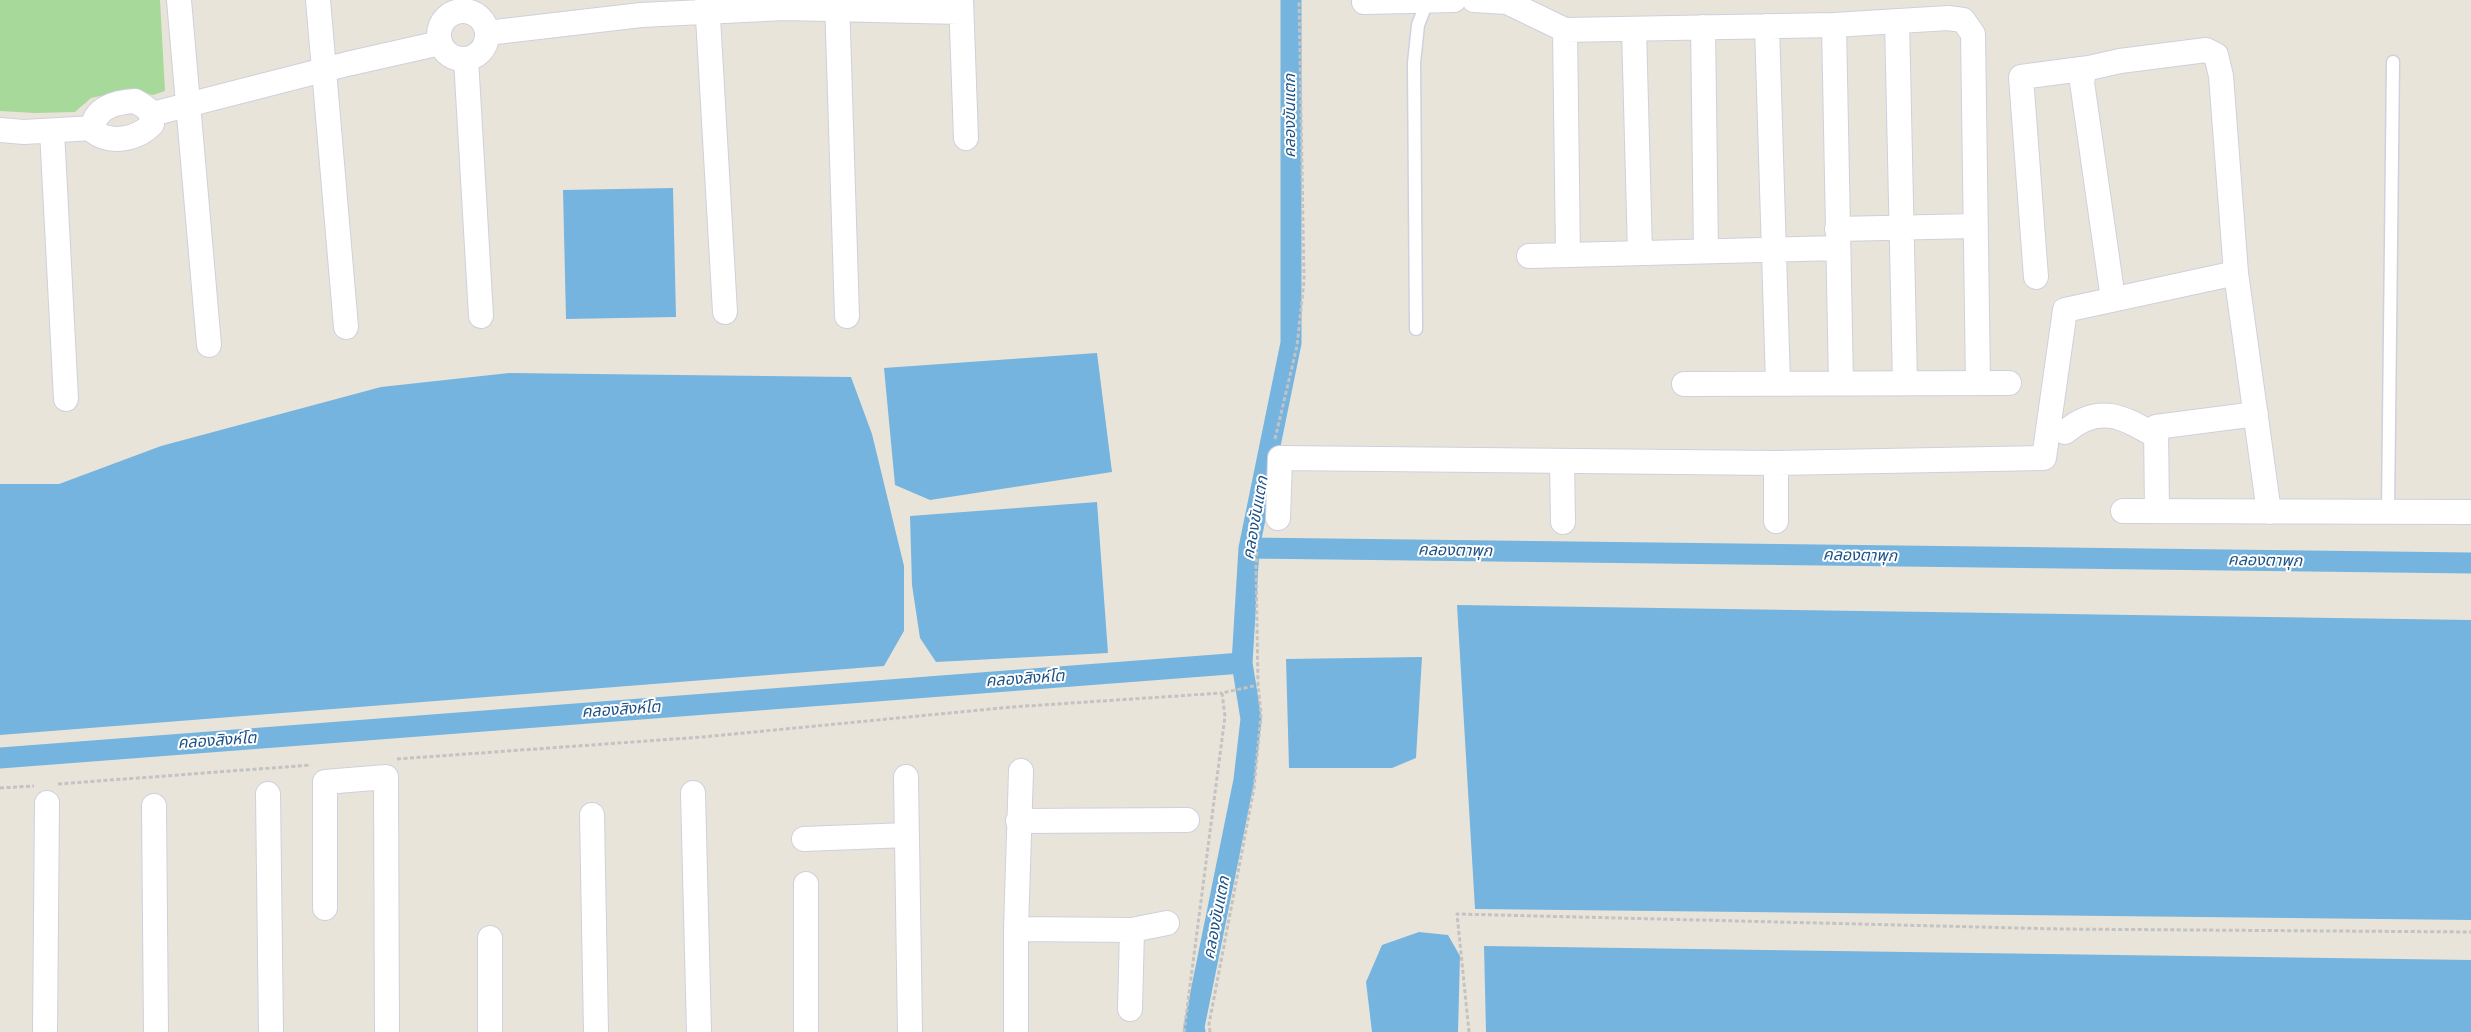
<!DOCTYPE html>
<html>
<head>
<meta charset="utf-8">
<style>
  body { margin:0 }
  canvas { display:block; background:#e8e4d9 }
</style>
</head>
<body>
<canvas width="2471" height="1032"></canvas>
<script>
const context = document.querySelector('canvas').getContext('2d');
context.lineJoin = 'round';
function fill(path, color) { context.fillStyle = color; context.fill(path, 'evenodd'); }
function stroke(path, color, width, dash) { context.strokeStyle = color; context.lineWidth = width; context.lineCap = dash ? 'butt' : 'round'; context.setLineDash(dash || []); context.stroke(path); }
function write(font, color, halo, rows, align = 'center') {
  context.font = font + ' Manrope,"Noto Sans Thai",sans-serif'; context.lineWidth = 4; context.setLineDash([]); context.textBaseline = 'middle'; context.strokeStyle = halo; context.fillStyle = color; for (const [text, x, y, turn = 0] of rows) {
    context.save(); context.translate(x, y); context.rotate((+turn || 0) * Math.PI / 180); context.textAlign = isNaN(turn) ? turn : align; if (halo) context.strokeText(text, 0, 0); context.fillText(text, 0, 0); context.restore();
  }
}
const green = new Path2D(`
  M0 0H160L165 91 153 95 130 90 91 98 75 112 35 113 0 111Z`);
const water = new Path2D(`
  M673 188 676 317 566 319 563 190Z
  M1097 353 1112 472 930 500 895 485 884 368Z
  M509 373 851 377 872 434 904 566V631L884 666 0 735V484H59L161 446 381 387Z
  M1097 502 1108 653 936 662 920 638 912 585 910 516Z
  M1457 605 2471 620V920L1475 909Z
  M1422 657 1416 758 1392 768H1289L1286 659Z
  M1419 932 1448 935 1460 956 1458 1032H1372L1366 982 1382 945Z
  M1484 946 2471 960V1032H1486Z`);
const canal = new Path2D(`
  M1249 548 2471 563
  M0 758 1242 663
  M1195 1032 1194 1027 1244 780 1251 719 1242 663 1249 548 1291 343V0`);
const path = new Path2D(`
  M1275 439 1297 346 1304 281 1299 0
  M397 759 702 737 1012 707 1222 693
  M58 784 311 765
  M0 788 34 786
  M1184 1032 1225 716 1222 693 1258 685
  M1210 1032 1209 1024 1254 788 1261 714 1258 685 1256 566 1258 526
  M1469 1032 1457 914 2059 929 2471 932`);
const lane = new Path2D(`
  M1416 329 1414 63 1418 25 1427 2
  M2388 512 2393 62`);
const street = new Path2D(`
  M179 0 209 345
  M318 0 346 327
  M707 0 725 312
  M837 0 847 316
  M961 0 966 138
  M1474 0 1507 2 1565 30 1834 25 1948 18 1963 20 1973 34 1978 383
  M1364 2 1454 0
  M439 35a24 24 0 1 1 48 0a24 24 0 1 1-48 0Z
  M1897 21 1905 383
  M1834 25 1841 383
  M1767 26 1778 383
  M1703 27 1706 251
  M1634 29 1640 253
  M1565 30 1568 255
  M487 33 641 15 785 8 961 12
  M466 59 481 316
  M135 101C146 107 152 110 152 124 138 139 111 145 93 131 92 108 116 102 135 101Z
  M152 114 347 64 440 43
  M0 130 24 132 93 128
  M52 131 66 399
  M1837 229 1975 226
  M1529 256 1838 248
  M2036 277 2021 77 2089 68
  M2113 299 2082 82 2084 73 2089 68 2120 61 2206 50 2216 55 2221 76 2236 273
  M1684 384 2009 383
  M2065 432C2099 403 2123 417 2156 436
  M1562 461 1563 522
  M1776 463V521
  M2123 511 2471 512
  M2157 511 2156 427 2256 414
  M1278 518 1280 458 1776 463 2044 458 2065 310 2236 273 2269 512
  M906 777 910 1032
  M693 793 699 1032
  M268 794 271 1032
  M154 806 156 1032
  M592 815 596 1032
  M1018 821 1187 820
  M804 839 907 835
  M325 908V782L386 777 387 1032
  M1016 929 1132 930 1167 923
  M490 938V1032
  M1130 1009 1132 930
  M45 1032 47 803
  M806 1032V884
  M1016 1032V929L1021 771`);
const waterNames = [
  ["คลองขันแตก",1291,116,-90],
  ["คลองขันแตก",1256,518,-80],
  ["คลองตาพุก",1455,551,1],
  ["คลองตาพุก",1860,556,1],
  ["คลองตาพุก",2265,561,1],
  ["คลองสิงห์โต",1025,679,-4],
  ["คลองสิงห์โต",621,710,-4],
  ["คลองสิงห์โต",217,741,-4],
  ["คลองขันแตก",1217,918,-79]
];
fill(green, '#a7d99b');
fill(water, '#76b4e0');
stroke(canal, '#76b4e0', 21);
stroke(lane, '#cfd0de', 15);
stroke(street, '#cfd0de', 26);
stroke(path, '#c3c3c3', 3, [4, 2.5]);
stroke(lane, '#fff', 12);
stroke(street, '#fff', 24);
write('italic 16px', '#1b5186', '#fff', waterNames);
</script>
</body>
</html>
